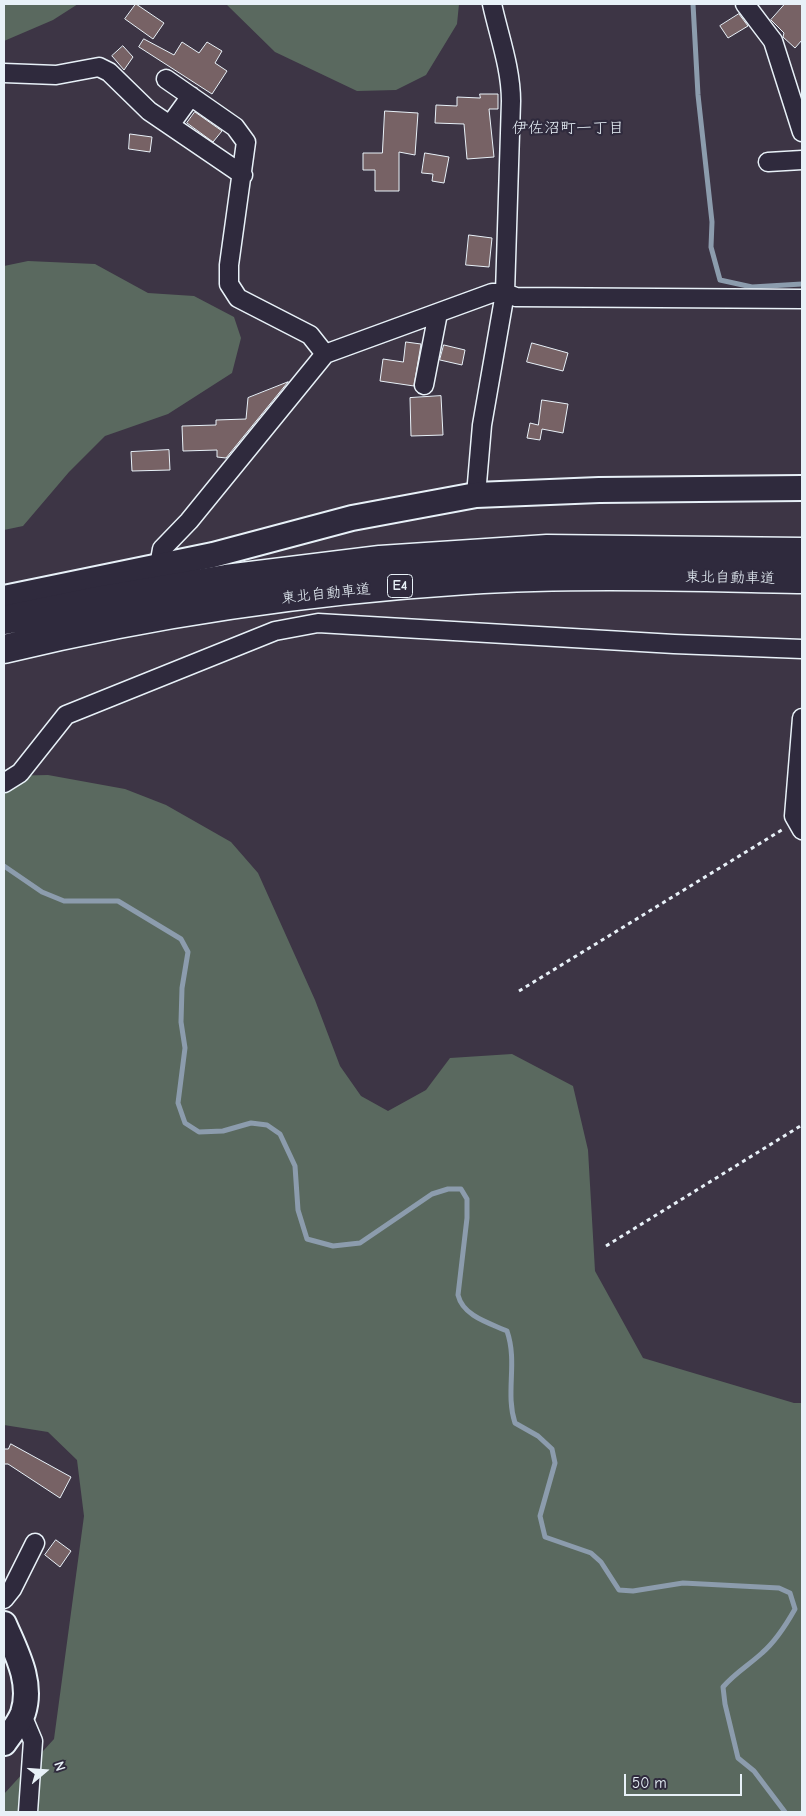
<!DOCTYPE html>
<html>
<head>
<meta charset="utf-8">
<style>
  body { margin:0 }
  #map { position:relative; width:806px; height:1816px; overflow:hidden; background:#3d3545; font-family:"Comic Neue",sans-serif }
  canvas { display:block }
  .frame { position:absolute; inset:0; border:5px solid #e8f1f8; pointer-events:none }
  .north { position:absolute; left:20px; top:1746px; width:50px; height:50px; -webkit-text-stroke:4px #2f2a3d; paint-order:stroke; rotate:72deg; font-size:14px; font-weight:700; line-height:20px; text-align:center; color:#e8f1f8 }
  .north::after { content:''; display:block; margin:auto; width:18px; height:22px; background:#e8f1f8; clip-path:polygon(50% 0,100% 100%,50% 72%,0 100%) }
  .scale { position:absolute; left:624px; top:1774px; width:118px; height:22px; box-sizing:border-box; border:2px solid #e8f1f8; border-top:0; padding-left:6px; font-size:15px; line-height:18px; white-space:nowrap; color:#e8f1f8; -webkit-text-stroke:4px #2f2a3d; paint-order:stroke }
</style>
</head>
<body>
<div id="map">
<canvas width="806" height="1816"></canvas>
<div class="frame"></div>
<div class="north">N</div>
<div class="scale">50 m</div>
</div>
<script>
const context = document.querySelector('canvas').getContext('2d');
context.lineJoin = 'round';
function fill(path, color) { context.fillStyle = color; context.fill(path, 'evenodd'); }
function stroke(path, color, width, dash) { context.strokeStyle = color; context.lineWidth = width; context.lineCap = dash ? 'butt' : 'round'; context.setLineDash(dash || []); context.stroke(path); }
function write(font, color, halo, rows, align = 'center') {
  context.font = font + ' "Comic Neue","Klee One",sans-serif'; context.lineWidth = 4.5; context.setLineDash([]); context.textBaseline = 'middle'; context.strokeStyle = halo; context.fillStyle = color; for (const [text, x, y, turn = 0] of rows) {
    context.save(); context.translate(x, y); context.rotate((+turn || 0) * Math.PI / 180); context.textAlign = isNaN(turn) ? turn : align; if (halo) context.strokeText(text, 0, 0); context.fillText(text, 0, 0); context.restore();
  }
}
const green = new Path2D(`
  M4 4H78L53 20 4 41Z
  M226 4H459L457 24 426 75 396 90 357 91 275 52Z
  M28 261 95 264 148 293 194 296 234 317 241 338 232 373 168 414 105 436 69 472 23 526 4 530V266Z
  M48 775 125 789 166 805 231 842 258 873 315 1000 340 1066 361 1096 388 1111 426 1090 450 1058 512 1054 573 1086 588 1150 595 1271 643 1358 794 1403H802V1812H4V1794L54 1739 84 1516 77 1460 48 1432 4 1425V776Z`);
const stream = new Path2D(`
  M693 4 698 95 712 222 711 247 720 280 752 287 802 284
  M4 866 42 892 64 901H118L181 939 188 952 182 988 181 1022 185 1048 178 1103 185 1123 199 1132 223 1131 251 1123 267 1125 280 1134 295 1166 298 1210 307 1239 333 1246 360 1243 432 1194 448 1189H461L467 1199V1218L458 1295C463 1316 489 1323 507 1331 518 1363 505 1392 515 1423L538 1436 552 1449 555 1463 540 1516 545 1537 591 1553 601 1562 619 1590 633 1591 683 1583 779 1588 790 1593 795 1609C786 1625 776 1641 762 1653 749 1665 735 1673 723 1687L725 1704 738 1758 754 1771 785 1812`);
const building = new Path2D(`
  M136 4 164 23 153 39 125 19Z
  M785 4H802V40L795 48 783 37 784 33 771 20Z
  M739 14 748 26 728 38 720 26Z
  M144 39 174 55 182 42 199 53 207 42 222 51 215 63 227 71 212 94 139 47Z
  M123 46 133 57 124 70 112 56Z
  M480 94H498V109H489L494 157 467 159 464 124 435 123 436 105 457 106V97L480 98Z
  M385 111 418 113 415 155 399 152V191H375V170H363V153H382Z
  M195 112 222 131 213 142 187 123Z
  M130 134 152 137 150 152 129 149Z
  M425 153 449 157 444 183 432 181 433 174 422 173Z
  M469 235 492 238 489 267 466 265Z
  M406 342 421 344 414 386 380 381 383 359 403 362Z
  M532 343 568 353 563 371 527 362Z
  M444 345 465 350 462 365 440 360Z
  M288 382 226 458 217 457V450L183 451 182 426 216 425V420L246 419 248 398Z
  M441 396 443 435 411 436 410 398Z
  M542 400 568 404 563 433 542 429 540 440 527 438 530 423 538 425Z
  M169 450 170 470 132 471 131 452Z
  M11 1444 71 1477 60 1498 8 1464H4V1449H8Z
  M56 1540 71 1551 60 1567 45 1555Z`);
const path = new Path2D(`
  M519 991 785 828
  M606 1246 802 1125`);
const street = new Path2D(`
  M745 4 773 41 802 132
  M4 73 56 75 99 67 109 72 149 111 243 175
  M166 79 235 127 246 142 229 265V284L238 298 310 335 325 354
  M170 125 191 96
  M768 162 802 160
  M424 385 438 313
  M476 495 482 425 505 293 511 101C511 68 499 36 492 4
  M159 566 162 549 189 521 325 354 492 293H505L516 297 802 299
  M802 718 794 816 802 830
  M4 783 20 773 66 715 275 631 318 623 674 644 802 649
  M4 1599 12 1589 35 1543
  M22 1715 33 1741 28 1812`);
const secondary = new Path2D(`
  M4 598 213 555 352 518 476 495 599 490 802 488
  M4 1624C16 1652 33 1682 23 1713 19 1724 10 1734 4 1743`);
const highway = new Path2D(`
  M4 620 102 600 226 579 380 560 547 549 802 552
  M4 649C155 612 311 590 467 580 578 573 691 577 802 579`);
const shields = [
  [400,586,25]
];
const shieldNames = [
  ["E4",400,586]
];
const streetNames = [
  ["東北自動車道",730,578,1],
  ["東北自動車道",326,594,-6]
];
const neighbourhoodNames = [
  ["伊佐沼町一丁目",568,128]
];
fill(green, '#5a695f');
stroke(stream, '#8c9cad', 5);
fill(building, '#776265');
stroke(building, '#e8f1f8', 1);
stroke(street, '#e8f1f8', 21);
stroke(secondary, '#e8f1f8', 28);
stroke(highway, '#e8f1f8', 31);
stroke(path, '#e8f1f8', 3, [4, 4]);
stroke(street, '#2f2a3d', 18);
stroke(secondary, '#2f2a3d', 24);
stroke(highway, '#2f2a3d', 28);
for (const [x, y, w] of shields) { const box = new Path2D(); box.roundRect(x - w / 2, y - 11.5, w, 23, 4); context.fillStyle = '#2f2a3d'; context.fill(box); stroke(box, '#e8f1f8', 1); }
write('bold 14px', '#e8f1f8', null, shieldNames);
write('15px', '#e8f1f8', '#2f2a3d', streetNames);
write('16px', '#e8f1f8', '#2f2a3d', neighbourhoodNames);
</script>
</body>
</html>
